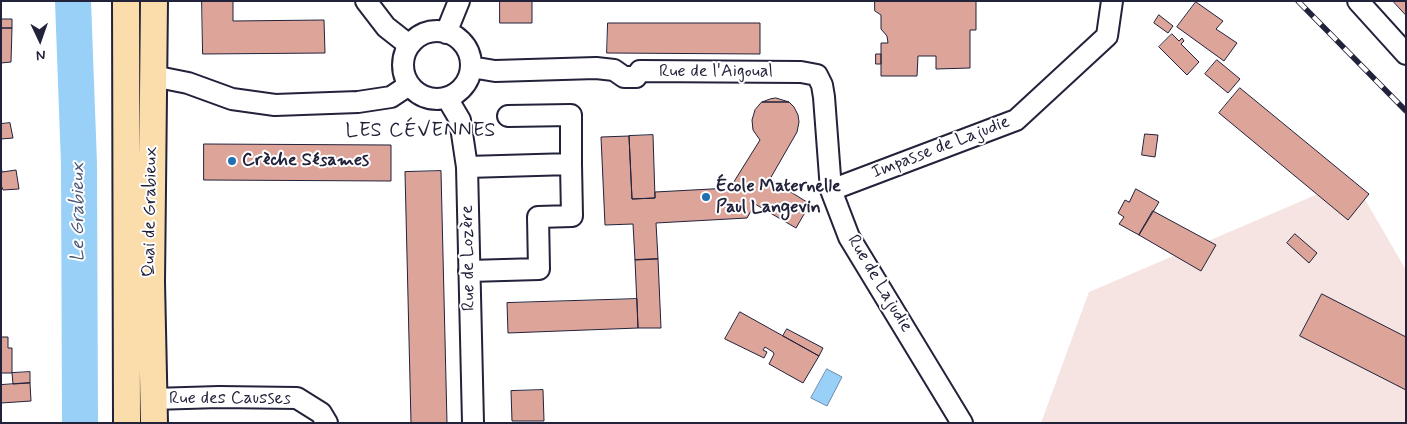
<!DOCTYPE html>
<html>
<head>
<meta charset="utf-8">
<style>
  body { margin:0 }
  #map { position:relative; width:1407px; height:424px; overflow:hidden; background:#fff; font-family:Mynerve,sans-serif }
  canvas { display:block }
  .frame { position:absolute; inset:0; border:2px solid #22223b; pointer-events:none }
  .north { position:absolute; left:15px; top:15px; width:50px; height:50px; -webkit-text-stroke:4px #fff; paint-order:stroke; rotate:177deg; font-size:14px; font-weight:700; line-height:20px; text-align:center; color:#22223b }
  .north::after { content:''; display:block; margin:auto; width:18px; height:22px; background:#22223b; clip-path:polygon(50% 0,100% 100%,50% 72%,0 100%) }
</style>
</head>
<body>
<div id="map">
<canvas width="1407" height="424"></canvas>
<div class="frame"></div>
<div class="north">N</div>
</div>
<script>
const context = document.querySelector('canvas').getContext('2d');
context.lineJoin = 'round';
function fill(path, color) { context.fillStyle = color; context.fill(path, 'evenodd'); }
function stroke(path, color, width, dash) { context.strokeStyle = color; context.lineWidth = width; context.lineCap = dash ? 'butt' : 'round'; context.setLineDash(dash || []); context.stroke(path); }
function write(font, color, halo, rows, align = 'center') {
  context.font = font + ' Mynerve,sans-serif'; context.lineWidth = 4; context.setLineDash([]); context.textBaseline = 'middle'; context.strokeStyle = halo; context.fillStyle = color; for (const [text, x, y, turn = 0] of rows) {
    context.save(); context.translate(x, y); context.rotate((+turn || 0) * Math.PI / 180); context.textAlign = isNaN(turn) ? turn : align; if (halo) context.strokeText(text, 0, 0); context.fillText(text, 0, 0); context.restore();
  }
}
const built = new Path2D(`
  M1353 179 1406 270V423H1041L1089 292Z`);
const water = new Path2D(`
  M827 369 842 377 827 406 811 398Z`);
const river = new Path2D(`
  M73 1 79 164 80 423`);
const building = new Path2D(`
  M202 1H233V21L324 20 325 53 203 54Z
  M500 1H532V23H500Z
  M875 1H976V30H970V68L936 69V56H918L917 76H881V43H888L887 36 881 29V15L875 11Z
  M1393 1H1406V15Z
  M1196 2 1223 21 1216 29 1237 43 1224 61 1177 27Z
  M1159 15 1173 26 1168 33 1154 23Z
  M1 19H12V28H1Z
  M608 23H760V54L607 53Z
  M1 28H12L11 62 1 63Z
  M1172 34 1179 41 1182 38 1184 41 1181 44 1199 62 1187 75 1159 47Z
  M876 54H881V64H876Z
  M1217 60 1240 79 1228 93 1205 74Z
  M1240 88 1369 194 1348 220 1219 113Z
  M776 98 789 102H762L770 99Z
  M762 102H789L794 107 798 115 799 122 797 132 770 179 810 204 796 228 755 204 747 218 656 223 658 259 635 260 633 224 605 225 601 137 629 136 632 199 655 198V192L730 188 760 140 753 130 752 120 755 110Z
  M10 123 13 138 1 139V124Z
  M1145 134 1158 135 1155 157 1142 155Z
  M653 135 655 198 632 199 629 136Z
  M204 144 391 145V181L204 180Z
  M1 166 2 172 16 170 19 189 3 190 1 185Z
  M441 171 447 423H411L405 172Z
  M1136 189 1159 202 1139 235 1119 224 1124 217 1118 213 1125 200 1129 202Z
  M1153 211 1216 245 1201 271 1139 235Z
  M1295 234 1317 253 1309 263 1287 243Z
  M658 259 661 328H638L635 260Z
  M1322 294 1406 337V390L1300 336Z
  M637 299 638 328 508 333 507 303Z
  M740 312 819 356 803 383 769 364 774 354 773 352 765 347 763 350 767 352 764 358 725 339Z
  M787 329 823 348 819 356 783 336Z
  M1 337H8V348H12V373H1Z
  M30 372V383L13 384 12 373Z
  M30 383 31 401 1 403V385Z
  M543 390 544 421H512L511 391Z`);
const minor = new Path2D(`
  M366 1 386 27 409 45
  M1358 1 1406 54
  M403 65a34 34 0 1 1 68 0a34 34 0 1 1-68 0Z
  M446 33 459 1
  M471 67 495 71 596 68 614 70 624 77H636L640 71 801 72 817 75 822 85 824 97 831 190 849 237 962 423
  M153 76 188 83 232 99 275 105 358 102 391 97 409 85
  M447 98 460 120 467 167 473 423
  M508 116 571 115V164
  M467 167 571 164 572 216 538 217 539 269 469 271
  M831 190 1016 120 1107 36 1112 1
  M153 399 219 397 297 398 321 413 327 423`);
const major = new Path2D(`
  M126 1 127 423
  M154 1 151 282 154 423`);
const rail = new Path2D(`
  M1298 1 1406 111`);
const markers = [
  [232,161,5,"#1f6fb2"],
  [706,197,5,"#1f6fb2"]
];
const streetNames = [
  ["Rue de l'Aigoual",716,72],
  ["Impasse de Lajudie",941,148,-21],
  ["Quai de Grabieux",151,212,-89],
  ["Rue de Lozère",469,258,-91],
  ["Rue de Lajudie",879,284,59],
  ["Rue des Causses",230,399]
];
const poiNames = [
  ["Crèche Sésames",242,161],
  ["École Maternelle",716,187],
  ["Paul Langevin",716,208]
];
const waterNames = [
  ["Le Grabieux",79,212,-90]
];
const quarterNames = [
  ["LES CÉVENNES",421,132]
];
fill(built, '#f5e4e1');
fill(water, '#99d0f8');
stroke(water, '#698aac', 1);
stroke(river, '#99d0f8', 36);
fill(building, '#dda49a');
stroke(building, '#22223b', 1);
stroke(minor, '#22223b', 24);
stroke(major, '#22223b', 30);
stroke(minor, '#fff', 20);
stroke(major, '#faddab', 26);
stroke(rail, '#22223b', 5.5);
stroke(rail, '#fff', 4, [11]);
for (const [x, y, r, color] of markers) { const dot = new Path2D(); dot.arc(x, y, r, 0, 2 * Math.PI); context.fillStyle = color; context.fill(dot); stroke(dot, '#fff', 2); }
write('18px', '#22223b', '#fff', streetNames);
write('bold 18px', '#22223b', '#fff', poiNames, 'left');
write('italic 19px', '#465674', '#fff', waterNames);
context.letterSpacing = '1px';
write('20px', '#22223b', '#fff', quarterNames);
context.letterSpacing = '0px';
</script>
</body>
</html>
